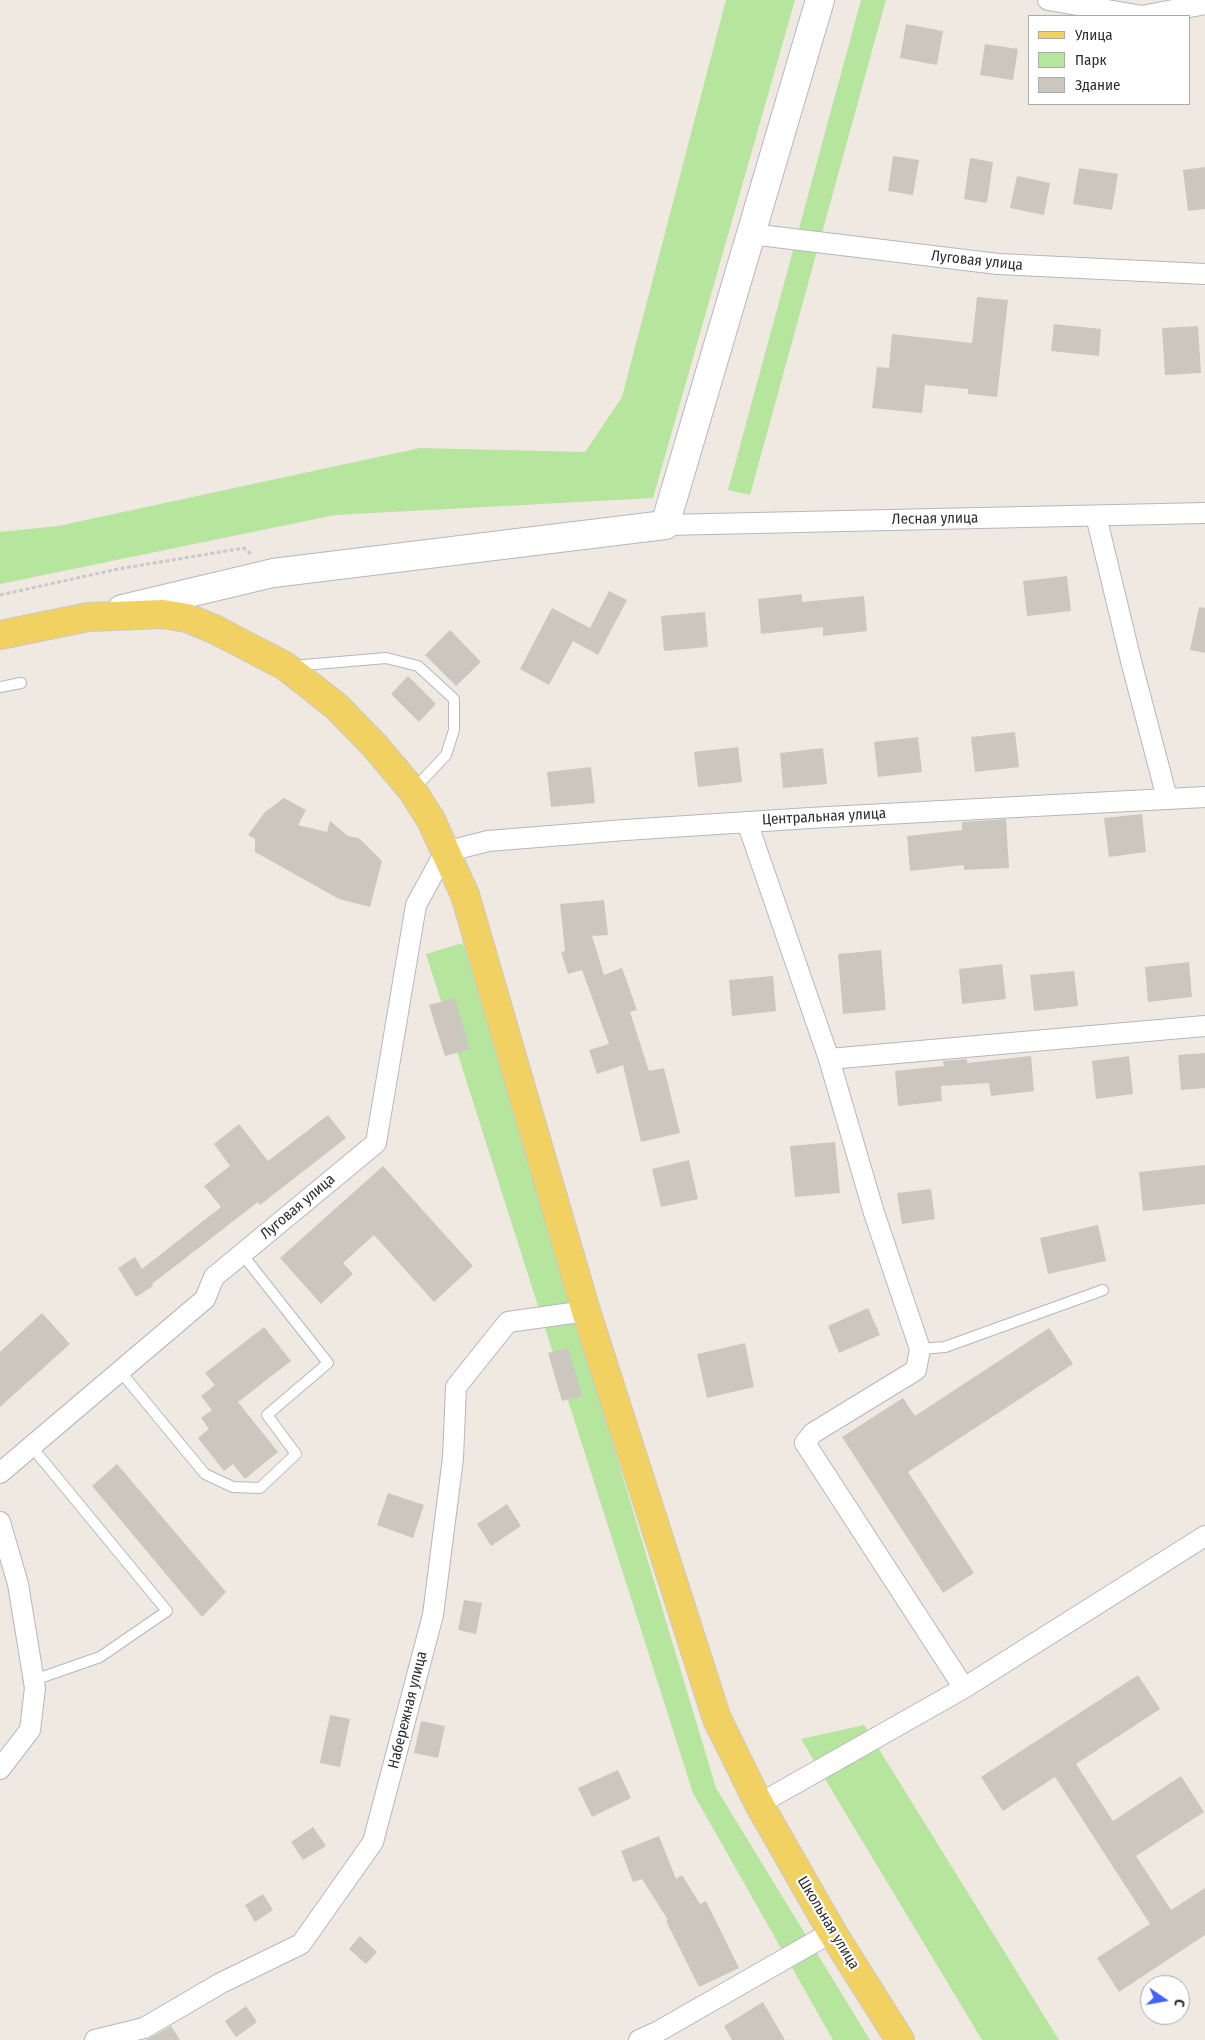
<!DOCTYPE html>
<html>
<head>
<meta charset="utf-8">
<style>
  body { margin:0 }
  #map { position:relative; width:1205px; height:2040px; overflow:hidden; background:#efe9e1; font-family:"Fira Sans Condensed",sans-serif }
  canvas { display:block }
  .legend { position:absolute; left:1028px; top:15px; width:162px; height:90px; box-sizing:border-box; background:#fff; border:1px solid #ababab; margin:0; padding:6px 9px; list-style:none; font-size:15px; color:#2e2e2e }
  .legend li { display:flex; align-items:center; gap:10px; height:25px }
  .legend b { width:25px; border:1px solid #ababab }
  .north { position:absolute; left:1140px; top:1975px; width:50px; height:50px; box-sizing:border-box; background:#fff; border:1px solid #ababab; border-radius:50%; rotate:102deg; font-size:14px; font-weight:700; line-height:20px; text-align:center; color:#2e2e2e }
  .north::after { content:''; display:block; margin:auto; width:18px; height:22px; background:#4264fb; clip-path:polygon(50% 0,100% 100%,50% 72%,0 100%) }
</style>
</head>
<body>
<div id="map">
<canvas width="1205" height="2040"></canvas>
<ul class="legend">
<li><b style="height:6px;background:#f2d163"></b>Улица</li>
<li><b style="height:14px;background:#b6e59e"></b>Парк</li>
<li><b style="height:14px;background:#cbc7bf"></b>Здание</li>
</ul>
<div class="north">С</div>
</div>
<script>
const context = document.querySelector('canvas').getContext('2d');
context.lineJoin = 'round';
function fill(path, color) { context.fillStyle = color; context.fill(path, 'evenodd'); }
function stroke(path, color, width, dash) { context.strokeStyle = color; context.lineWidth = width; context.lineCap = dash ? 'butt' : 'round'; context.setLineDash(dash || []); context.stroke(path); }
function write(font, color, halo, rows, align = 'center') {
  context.font = font + ' "Fira Sans Condensed",sans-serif'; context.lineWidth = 4.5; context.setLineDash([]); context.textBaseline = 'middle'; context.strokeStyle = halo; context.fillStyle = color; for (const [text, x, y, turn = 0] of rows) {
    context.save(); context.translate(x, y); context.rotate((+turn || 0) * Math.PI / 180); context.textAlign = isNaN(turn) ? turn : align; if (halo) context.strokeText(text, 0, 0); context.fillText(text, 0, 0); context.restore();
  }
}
const green = new Path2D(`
  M726 0H795L653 498 335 515 0 584V532L58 526 420 448 585 452 622 397Z
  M861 0H886L750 495 728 490Z
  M463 943 716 1788 870 2040H833L693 1793 426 954Z
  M864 1725 1059 2040H982L801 1739Z`);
const building = new Path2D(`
  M906 24 943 31 937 65 900 58Z
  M985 44 1018 49 1013 80 980 75Z
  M893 156 919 160 913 195 888 191Z
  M970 158 993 162 987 203 964 199Z
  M1205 167V209L1188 211 1183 170Z
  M1079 168 1118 174 1112 210 1073 204Z
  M1017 176 1050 183 1044 215 1010 208Z
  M977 297 1008 300 997 397 968 394V389L925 385 922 413 872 408 877 367 889 368 892 334 972 343Z
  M1054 324 1101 329 1099 356 1051 351Z
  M1198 326 1201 373 1165 375 1162 328Z
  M1067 576 1071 611 1027 616 1023 581Z
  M609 591 627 600 598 655 573 641 549 685 520 669 552 608 590 628Z
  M802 594V602L864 596 867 631 823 636V627L761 634 758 599Z
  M1199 607 1205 608V653L1190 650Z
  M705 612 708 647 664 651 661 616Z
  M450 630 481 662 456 686 425 655Z
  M408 676 436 704 419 722 391 694Z
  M1015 732 1019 767 975 772 971 737Z
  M918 737 922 772 878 777 874 742Z
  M738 747 742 782 698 787 694 752Z
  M823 748 827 784 783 788 780 753Z
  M591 767 595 803 551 807 547 772Z
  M284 798 306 810 298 825 327 832 330 821 348 836 359 838 382 861 370 907 339 899 255 852V839L248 835 265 812Z
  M1142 814 1146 852 1109 857 1104 818Z
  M1006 819 1009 868 964 870V865L910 871 907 836 962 830V822Z
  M604 900 608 935 592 936 604 975 622 968 637 1010 630 1012 649 1071 664 1068 680 1133 641 1142 623 1065 597 1074 589 1050 609 1044 582 970 568 974 561 952 565 951 560 904Z
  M881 950 886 1010 843 1014 838 954Z
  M1189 962 1192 997 1148 1002 1145 967Z
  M1002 964 1006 999 962 1004 959 969Z
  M1074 971 1078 1006 1034 1011 1030 975Z
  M773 976 776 1011 732 1016 729 980Z
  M455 998 470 1049 445 1056 429 1005Z
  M1205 1053V1088L1181 1090 1178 1055Z
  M1031 1056 1034 1091 991 1096 989 1083 941 1086 942 1101 898 1106 895 1071 944 1066 943 1061 967 1059V1063Z
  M1129 1056 1133 1094 1096 1099 1092 1061Z
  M328 1115 346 1138 260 1205 258 1202 152 1284 153 1286 136 1297 118 1268 135 1257 142 1269 221 1207 204 1186 230 1166 214 1144 239 1124 268 1161Z
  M835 1142 840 1193 795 1197 790 1146Z
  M689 1160 698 1199 661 1207 652 1169Z
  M1205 1165V1204L1143 1211 1139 1172Z
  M383 1166 473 1266 434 1302 374 1235 343 1263 353 1274 321 1304 280 1258Z
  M931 1189 935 1219 902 1224 897 1193Z
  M1098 1225 1106 1261 1048 1274 1040 1238Z
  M868 1308 880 1335 839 1353 828 1326Z
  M42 1313 70 1344 0 1407V1352Z
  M264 1327 291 1361 238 1402 278 1452 245 1479 233 1464 224 1471 198 1438 209 1429 201 1418 212 1410 201 1396 215 1385 205 1373Z
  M1049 1328 1073 1364 908 1472 974 1573 943 1593 842 1437 903 1398 915 1416Z
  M745 1343 754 1387 707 1398 697 1354Z
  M568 1348 582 1396 562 1401 548 1353Z
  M117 1464 226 1592 202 1617 92 1486Z
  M388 1493 424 1505 413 1538 377 1525Z
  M507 1504 521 1526 491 1546 477 1524Z
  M464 1600 482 1603 476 1634 458 1630Z
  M1138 1675 1160 1709 1076 1764 1113 1821 1181 1776 1204 1812 1136 1856 1171 1910 1205 1888V1935L1119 1992 1097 1958 1150 1924 1055 1777 1003 1811 981 1777Z
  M330 1715 350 1719 340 1767 320 1763Z
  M421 1721 445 1726 438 1758 414 1753Z
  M618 1770 631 1798 592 1817 578 1788Z
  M313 1827 326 1846 303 1860 291 1842Z
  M659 1836 676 1879 682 1875 700 1904 706 1901 739 1968 699 1987 666 1921 668 1920 642 1879 633 1882 621 1851Z
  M263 1894 273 1910 255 1922 245 1905Z
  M360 1936 377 1952 366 1964 349 1949Z
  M763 2002 785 2040H732L724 2026Z
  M246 2006 257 2022 236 2037 225 2021Z
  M171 2026 180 2040H145L150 2038Z`);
const path = new Path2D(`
  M0 595 118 569 244 548 252 555`);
const lane = new Path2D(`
  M292 666 386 658 418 666 454 699V730L446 755 413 790
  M0 687 21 683
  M920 1349 945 1347 1103 1290
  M120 1371 205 1474 233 1487 260 1488 296 1454 267 1415 328 1363 242 1254
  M31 1446 167 1611 100 1657 34 1680`);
const street = new Path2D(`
  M1048 0 1142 16 1205 4
  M751 234 998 264 1205 274
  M1096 516 1131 661 1167 798
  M665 525 1205 513
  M747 822 829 1059 874 1213 920 1349 916 1370 813 1433 805 1443 964 1688 759 1804
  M829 1059 1205 1026
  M0 1473 205 1299 214 1277 376 1143 416 905 445 852 488 841 625 830 810 818 1205 797
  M0 1522 18 1584 35 1688 30 1730 0 1769
  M964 1688 1205 1536
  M95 2040 144 2028 221 1983 301 1944 373 1842 433 1615 453 1458 456 1387 508 1322 586 1311
  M639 2040 659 2031 832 1932`);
const secondary = new Path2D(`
  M122 609 273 573 665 525 820 0`);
const primary = new Path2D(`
  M0 635 88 617 163 614 187 618 214 629 285 666 336 706 374 745 412 790 431 820 465 895 586 1311 717 1719 759 1804 832 1932 900 2040`);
const streetNames = [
  ["Луговая улица",977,261,6],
  ["Лесная улица",935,519,-1],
  ["Центральная улица",824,817,-3],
  ["Луговая улица",298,1207,-40],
  ["Набережная улица",408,1710,-76],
  ["Школьная улица",828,1923,59]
];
fill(green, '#b6e59e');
fill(building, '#cbc7bf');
stroke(lane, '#b4b7c1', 12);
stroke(street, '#b4b7c1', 22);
stroke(secondary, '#b4b7c1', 30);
stroke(primary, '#c9c9c9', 30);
stroke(path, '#c9c9c9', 3, [4, 2.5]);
stroke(lane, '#fff', 10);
stroke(street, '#fff', 20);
stroke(secondary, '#fff', 28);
stroke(primary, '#f2d163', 28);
write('15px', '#2e2e2e', '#fff', streetNames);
</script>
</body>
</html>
